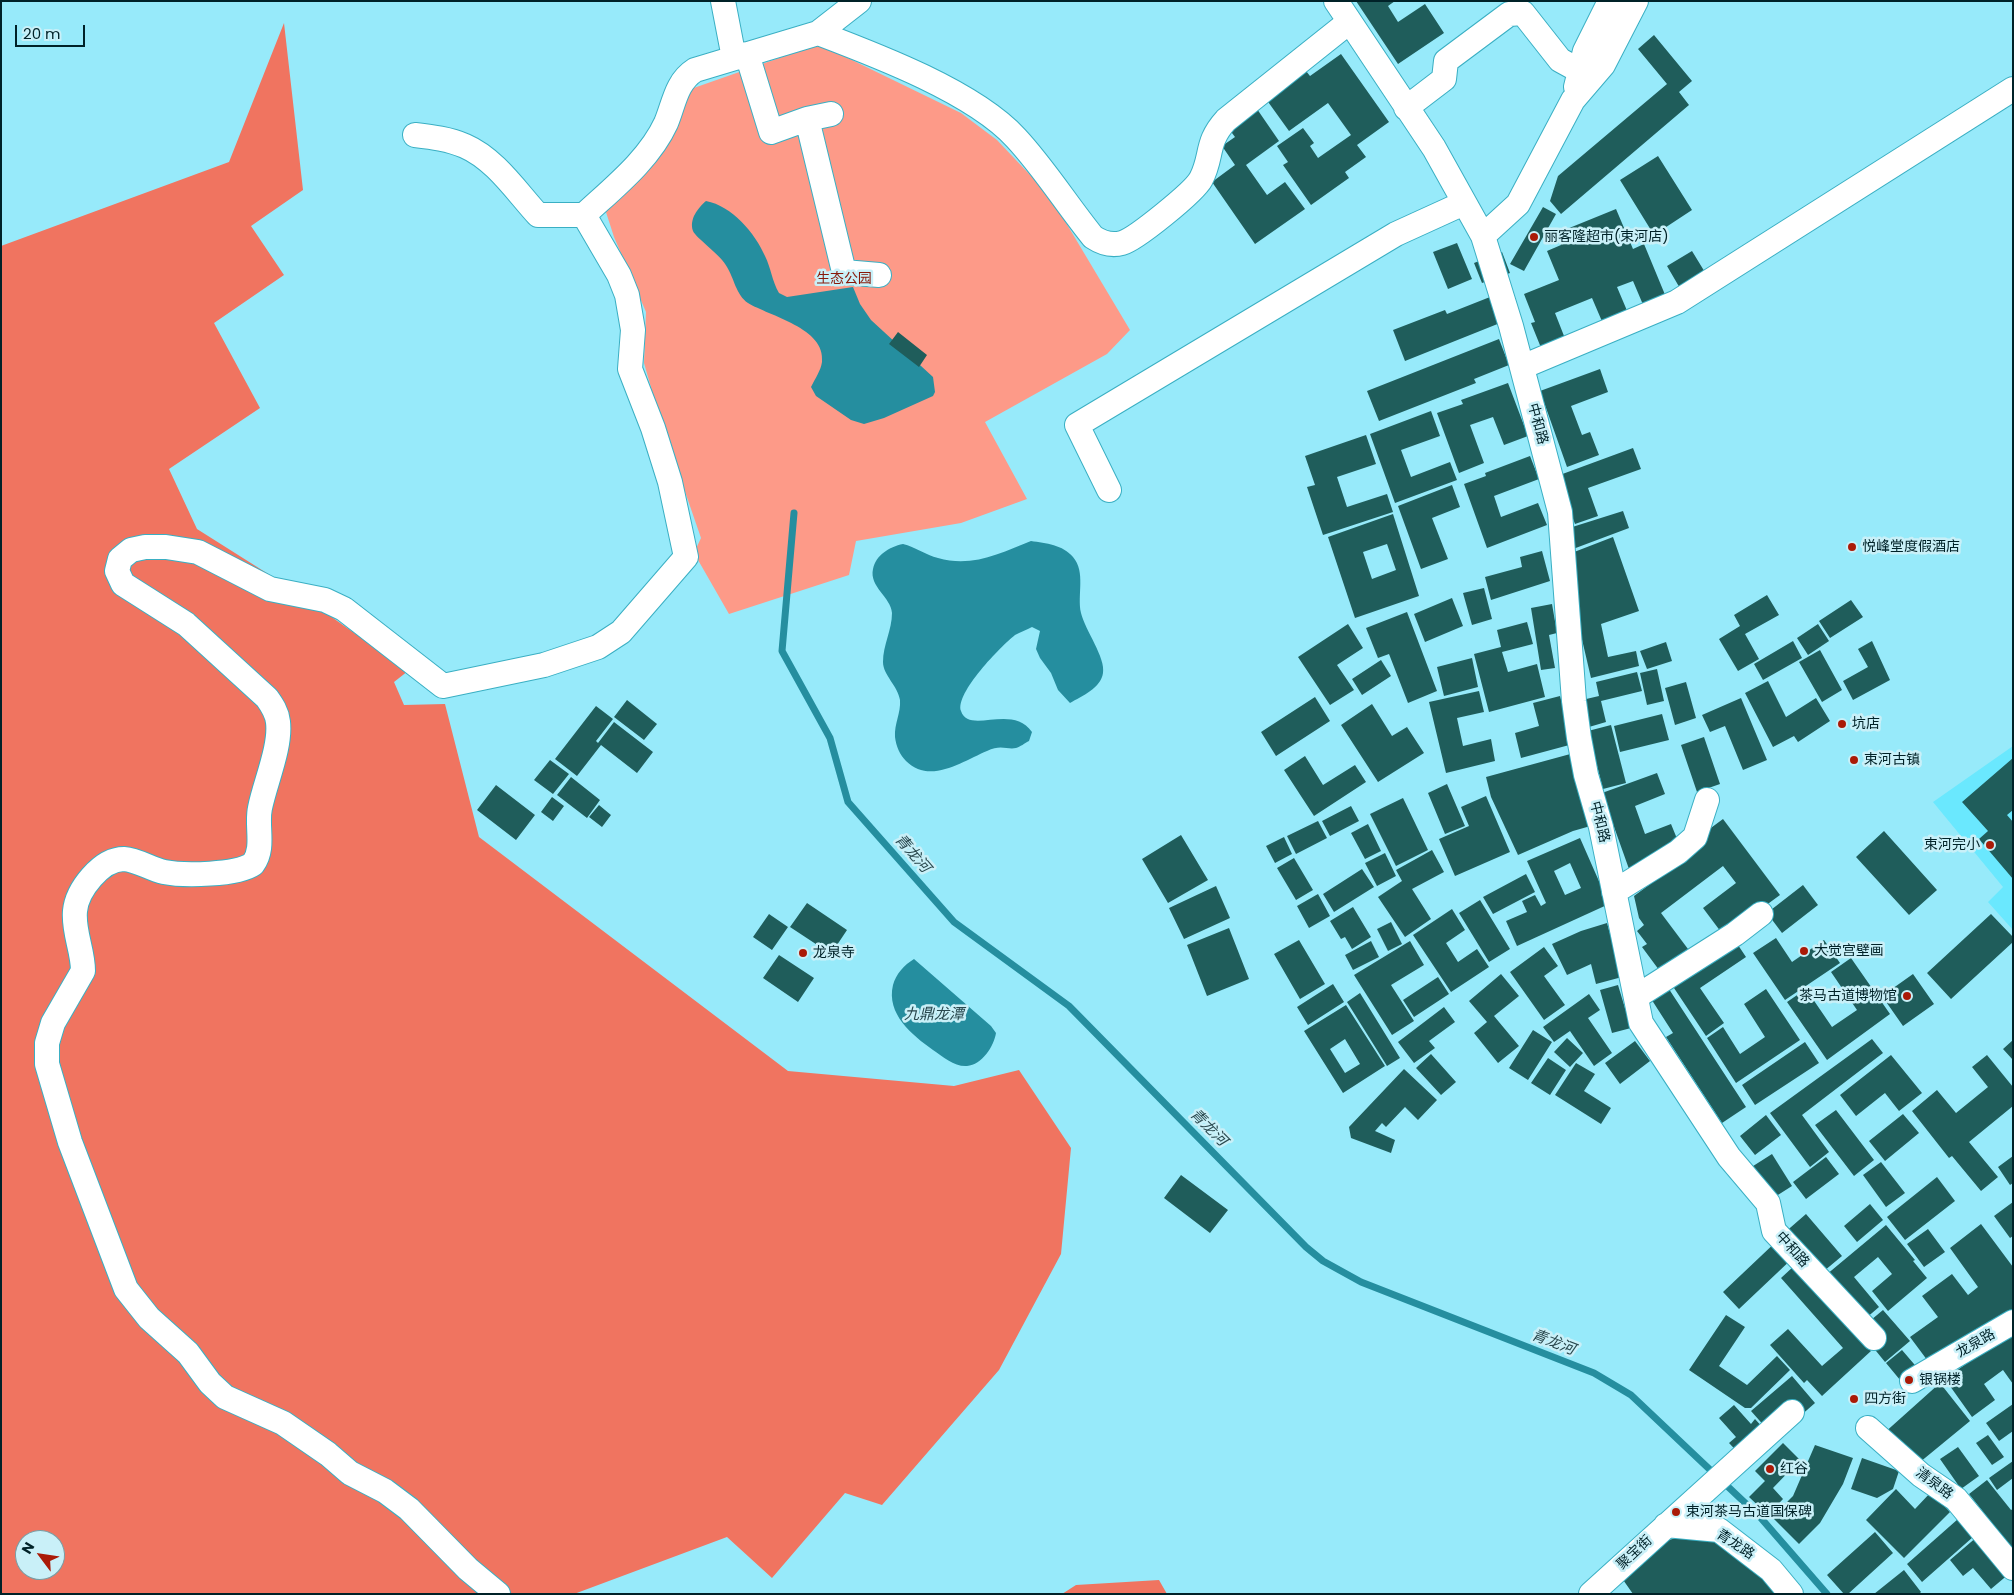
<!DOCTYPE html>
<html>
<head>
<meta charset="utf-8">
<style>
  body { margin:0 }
  #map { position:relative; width:2014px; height:1595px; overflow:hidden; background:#97eafa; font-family:Poppins,sans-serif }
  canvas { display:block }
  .frame { position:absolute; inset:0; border:2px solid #002228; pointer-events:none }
  .north { position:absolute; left:15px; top:1530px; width:50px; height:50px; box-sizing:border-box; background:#c9f0f8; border:1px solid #799ea5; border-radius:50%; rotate:301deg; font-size:14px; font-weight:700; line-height:20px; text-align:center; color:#002228 }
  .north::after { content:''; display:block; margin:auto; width:18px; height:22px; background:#aa1a07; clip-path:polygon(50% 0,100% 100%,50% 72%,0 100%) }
  .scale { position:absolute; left:15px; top:25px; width:70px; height:22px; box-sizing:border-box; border:2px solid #002228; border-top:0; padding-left:6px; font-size:15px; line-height:18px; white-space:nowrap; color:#002228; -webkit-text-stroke:4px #c9f0f8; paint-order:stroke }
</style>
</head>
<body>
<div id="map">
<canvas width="2014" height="1595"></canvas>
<div class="frame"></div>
<div class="north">N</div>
<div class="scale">20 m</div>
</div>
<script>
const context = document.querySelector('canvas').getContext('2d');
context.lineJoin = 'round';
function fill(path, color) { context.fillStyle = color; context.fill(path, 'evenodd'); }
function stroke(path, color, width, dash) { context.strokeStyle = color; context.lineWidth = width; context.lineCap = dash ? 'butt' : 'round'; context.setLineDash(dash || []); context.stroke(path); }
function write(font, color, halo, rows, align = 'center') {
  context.font = font + ' Poppins,"Noto Sans SC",sans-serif'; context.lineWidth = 5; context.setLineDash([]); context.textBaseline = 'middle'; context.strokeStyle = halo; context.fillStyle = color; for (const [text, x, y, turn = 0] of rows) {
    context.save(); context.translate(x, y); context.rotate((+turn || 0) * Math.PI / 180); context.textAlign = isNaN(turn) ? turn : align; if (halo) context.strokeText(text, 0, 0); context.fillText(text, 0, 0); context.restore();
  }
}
const built = new Path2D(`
  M2013 746V930L1988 902 2003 887 1933 802Z`);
const green = new Path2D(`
  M819 44 961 113 997 140 1050 196 1130 330 1107 354 985 422 1027 499 961 523 856 541 849 575 729 614 694 553 701 538 660 419 644 363 646 312 614 237 605 209 688 90Z`);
const forest = new Path2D(`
  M284 23 303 190 251 226 284 275 214 323 260 408 169 469 197 529 292 589 408 671 394 682 404 705 445 704 479 837 788 1071 954 1086 1019 1070 1071 1148 1061 1254 999 1370 882 1505 845 1493 772 1578 727 1537 574 1594H1V246L229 162ZM25 1540H55V1570H25Z
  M1159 1580 1167 1594H1062L1076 1585Z`);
const water = new Path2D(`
  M706 201C732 206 755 233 765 256 771 268 772 281 779 293L787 297 853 287 860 304 871 320 933 377 935 392 933 396 884 418 864 424 851 420 816 396 811 387C815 379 821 370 822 362 826 328 769 316 748 303 736 295 734 278 727 267 721 255 696 238 693 231 689 219 698 208 706 201Z
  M1031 541C1046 543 1063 545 1073 557 1086 572 1077 595 1081 613 1085 630 1106 658 1103 673 1101 688 1082 696 1070 703L1058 690 1051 673 1040 658 1036 649 1040 631 1032 627C1027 630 1020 632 1015 635 1001 646 955 693 961 711 969 735 1012 703 1032 732L1029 741C1025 743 1020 747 1016 748 1007 750 1001 744 987 751 963 761 930 785 906 761 900 755 896 746 895 737 894 724 901 713 900 700 898 686 883 675 883 662 883 645 892 630 892 613 891 597 869 587 873 569 876 555 889 547 903 544 915 547 926 555 938 558 972 568 1001 553 1031 541Z
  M914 959 991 1026 996 1033C994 1046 982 1065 967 1066 955 1067 943 1057 933 1050 912 1035 886 1014 893 985 896 974 904 965 914 959Z`);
const stream = new Path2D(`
  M794 513 782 651 830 738 848 802 954 922 1069 1006 1306 1247 1323 1261 1361 1282 1594 1373 1631 1395 1760 1517 1827 1594`);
const building = new Path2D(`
  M1356 1H1395L1388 6 1398 22 1425 4 1444 33 1398 64Z
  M1654 35 1692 81 1679 92 1689 105 1561 214 1550 201 1558 176 1667 84 1638 49Z
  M1341 54 1389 122 1357 145 1366 157 1345 172 1349 178 1311 205 1283 165 1288 162 1277 146 1303 128 1314 143 1310 146 1318 158 1351 135 1328 103 1289 131 1266 99 1306 71 1310 76Z
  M1257 109 1279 141 1246 165 1267 195 1285 182 1305 209 1255 244 1212 182 1235 165 1222 146 1235 137 1229 129Z
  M1658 156 1692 210 1654 235 1620 180Z
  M1543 207 1556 214 1524 271 1510 264Z
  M1616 209 1633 249 1644 244 1673 314 1548 365 1531 323 1535 322 1524 294 1559 280 1547 251 1561 245 1557 233ZM1633 281 1644 307 1628 313 1617 287ZM1592 298 1604 326 1566 341 1555 313Z
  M1457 243 1472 279 1448 289 1433 252Z
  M1692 251 1714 287 1688 302 1667 266Z
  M1502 252 1510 273 1482 283 1474 263Z
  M1490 297 1500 323 1405 361 1393 330 1445 310 1447 314Z
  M898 332 927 355 919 367 889 344Z
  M1499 339 1509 365 1474 379 1476 383 1379 421 1367 391Z
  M1600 369 1608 392 1571 406 1582 435 1590 432 1599 455 1567 467 1540 391Z
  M1508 383 1528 436 1504 445 1493 417 1470 425 1484 463 1459 473 1437 413 1463 404 1461 400Z
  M1431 411 1440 436 1401 450 1411 477 1450 462 1457 480 1395 503 1370 434Z
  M1366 435 1376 464 1337 477 1347 507 1387 494 1393 512 1323 535 1307 487 1315 485 1305 456Z
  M1633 448 1641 469 1588 488 1598 516 1575 524 1557 476Z
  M1530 456 1539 479 1494 496 1501 517 1538 503 1547 525 1487 548 1464 484 1486 476 1485 473Z
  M1452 485 1460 507 1432 518 1448 559 1421 569 1398 506Z
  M1623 511 1629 528 1573 549 1566 529Z
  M1393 514 1419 596 1355 618 1328 537ZM1387 544 1396 570 1372 579 1363 552Z
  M1613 537 1639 611 1601 624 1608 657 1636 651 1639 666 1591 678 1577 618 1569 554Z
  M1542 551 1550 581 1491 600 1485 577 1522 567 1520 557Z
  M1484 588 1492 619 1472 625 1463 593Z
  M1767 595 1779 615 1745 634 1759 659 1738 671 1719 639 1740 626 1734 615Z
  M1452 598 1463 626 1425 642 1414 614Z
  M1851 600 1863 617 1830 638 1819 621Z
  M1552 604 1557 633 1549 635 1555 668 1541 670 1531 608Z
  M1407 612 1437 691 1408 703 1389 654 1378 658 1366 628Z
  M1527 622 1533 644 1502 652 1508 672 1537 664 1545 697 1489 712 1474 654 1501 647 1497 630Z
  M1348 624 1363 648 1337 665 1354 690 1330 705 1298 657Z
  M1818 624 1829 641 1808 655 1797 638Z
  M1793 641 1802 658 1763 680 1754 664Z
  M1872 641 1890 680 1853 700 1843 681 1868 667 1858 649Z
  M1666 642 1672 661 1647 669 1640 651Z
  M1820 650 1842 690 1822 702 1799 662Z
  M1472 658 1478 687 1444 696 1437 667Z
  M1381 660 1391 676 1362 695 1352 679Z
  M1657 669 1664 701 1647 705 1640 673Z
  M1637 672 1642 691 1601 701 1606 722 1589 727 1582 700 1599 696 1596 682Z
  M1768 681 1786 717 1816 698 1830 721 1798 742 1794 736 1773 747 1745 693Z
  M1686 682 1696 718 1675 725 1665 688Z
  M1479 691 1484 712 1457 718 1463 746 1491 739 1495 761 1446 773 1429 702Z
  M1560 696 1573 744 1521 758 1515 733 1539 726 1533 703Z
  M1315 697 1330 721 1276 756 1261 732Z
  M1741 698 1767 760 1743 770 1725 726 1710 732 1702 715Z
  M627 700 657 724 644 740 614 717Z
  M1372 704 1392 736 1407 727 1424 753 1378 782 1341 725Z
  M596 706 613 719 596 741 598 743 614 722 653 752 637 773 601 745 577 776 555 759Z
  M1662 714 1669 740 1620 752 1614 726Z
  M1611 725 1626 783 1603 789 1588 731Z
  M1704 737 1720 784 1697 792 1681 745Z
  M1574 753 1594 825 1573 831 1518 855 1491 797 1486 777Z
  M1305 756 1323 785 1355 765 1366 782 1314 816 1284 770Z
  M2013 758V810L2007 815 2013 822V879L1979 839 1988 831 1962 802Z
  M550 760 569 774 553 794 534 780Z
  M1657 773 1665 794 1635 806 1645 834 1671 824 1680 846 1629 869 1602 793Z
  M571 777 600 800 587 818 557 795Z
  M1447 784 1465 826 1445 834 1428 793Z
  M496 785 535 815 516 840 477 810Z
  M1486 796 1510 852 1455 876 1439 839 1469 826 1461 807Z
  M552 797 564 806 553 821 541 812Z
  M1403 798 1428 850 1396 866 1370 814Z
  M599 805 611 815 602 827 589 817Z
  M1351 806 1359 821 1330 836 1322 821Z
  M1723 819 1780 895 1724 936 1703 908 1736 883 1723 866 1661 913 1691 953 1662 974 1642 947 1647 944 1637 931 1644 925 1639 918 1634 896 1706 843 1700 836Z
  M1318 821 1327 838 1296 854 1287 836Z
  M1368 824 1381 851 1365 859 1351 833Z
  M1884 831 1937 890 1909 915 1856 857Z
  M1181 835 1208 880 1168 903 1142 859Z
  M1284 837 1292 854 1275 863 1266 846Z
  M1580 838 1609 904 1517 946 1506 921 1527 912 1522 901 1535 895 1541 906 1546 903 1527 861ZM1570 863 1581 888 1565 895 1554 871Z
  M1432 850 1444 872 1412 889 1431 919 1405 937 1378 897 1402 881 1396 870Z
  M1385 853 1396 876 1377 886 1365 863Z
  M1294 858 1313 890 1296 900 1277 868Z
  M1362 869 1374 887 1334 912 1323 894Z
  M1526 874 1535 892 1493 914 1483 897Z
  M1803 885 1818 905 1782 933 1767 913Z
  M1216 886 1230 918 1184 939 1169 908Z
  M1318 894 1330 916 1309 928 1297 906Z
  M1480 900 1510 949 1489 962 1459 913Z
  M807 903 847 930 831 954 790 927Z
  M1353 907 1371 937 1352 949 1345 937 1341 939 1330 921Z
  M1452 909 1465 930 1446 943 1458 962 1477 949 1489 967 1451 992 1413 935Z
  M769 914 788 927 772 950 753 937Z
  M1991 914 2013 937V942L1951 999 1927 973Z
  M1391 922 1402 944 1388 951 1377 929Z
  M1607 923 1622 977 1596 984 1591 964 1567 975 1552 944 1581 931Z
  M1229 928 1249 979 1207 996 1187 945Z
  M1776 938 1792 962 1824 940 1840 963 1785 1000 1753 953Z
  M1734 939 1746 957 1700 988 1724 1023 1706 1036 1670 982Z
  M1299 940 1325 984 1300 999 1274 954Z
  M1371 941 1379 957 1353 970 1345 955Z
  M1410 941 1424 965 1391 985 1414 1021 1392 1035 1354 975Z
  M1544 947 1558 966 1544 976 1565 1005 1544 1020 1510 972Z
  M779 955 814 978 798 1002 763 978Z
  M1851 958 1890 1014 1827 1060 1787 1002 1806 989 1832 1027 1857 1010 1831 972Z
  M1501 974 1519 996 1494 1016 1519 1046 1498 1063 1474 1033 1487 1022 1469 1001Z
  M1913 974 1934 1004 1903 1026 1882 996Z
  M1438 977 1449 994 1414 1017 1403 1000Z
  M1665 983 1746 1107 1722 1123 1666 1037 1673 1033 1648 994Z
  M1333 984 1344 1002 1308 1025 1297 1007Z
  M1618 985 1631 1028 1612 1033 1600 990Z
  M1766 989 1800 1040 1736 1083 1707 1038 1723 1027 1740 1054 1765 1037 1744 1004Z
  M1360 993 1400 1058 1387 1066 1347 1002Z
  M1589 994 1600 1010 1588 1018 1612 1053 1594 1066 1570 1031 1554 1042 1543 1027Z
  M1346 1005 1385 1066 1343 1093 1304 1031ZM1345 1039 1360 1064 1345 1073 1330 1049Z
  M1444 1007 1455 1022 1429 1041 1435 1048 1414 1063 1398 1042Z
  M1533 1030 1552 1042 1528 1080 1509 1068Z
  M1567 1038 1583 1053 1570 1067 1554 1052Z
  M1872 1039 1883 1053 1802 1115 1829 1152 1810 1167 1770 1113Z
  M2013 1040V1060L2003 1049Z
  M1635 1041 1650 1061 1620 1084 1605 1063Z
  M1805 1042 1819 1063 1755 1105 1742 1085Z
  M1431 1054 1456 1082 1441 1095 1416 1068Z
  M1891 1055 1922 1093 1899 1111 1885 1093 1856 1116 1840 1095Z
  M1987 1055 2013 1087V1106L1969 1142 1998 1177 1981 1191 1952 1156 1949 1158 1912 1111 1937 1090 1956 1113 1988 1087 1972 1067Z
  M1548 1058 1566 1070 1550 1095 1531 1083Z
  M1576 1063 1595 1074 1584 1091 1611 1108 1601 1124 1555 1095Z
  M1404 1069 1437 1100 1418 1120 1405 1107 1386 1127 1382 1123 1375 1131 1395 1140 1391 1153 1351 1138 1349 1127Z
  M1836 1110 1874 1160 1854 1176 1815 1125Z
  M1903 1114 1919 1133 1885 1161 1869 1141Z
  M1766 1115 1781 1135 1755 1155 1740 1136Z
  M1772 1154 1792 1186 1770 1200 1750 1168Z
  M2013 1156V1183L2010 1185 1998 1167Z
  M1826 1157 1839 1174 1806 1199 1793 1182Z
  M1881 1162 1905 1193 1886 1207 1863 1175Z
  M1181 1175 1228 1210 1210 1233 1164 1198Z
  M1937 1177 1955 1201 1905 1240 1887 1217Z
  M2013 1202V1236L2010 1238 1994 1216Z
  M1870 1204 1883 1220 1857 1242 1844 1226Z
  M1806 1214 1842 1256 1818 1276 1783 1234Z
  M1981 1224 2013 1267V1321L1939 1376 1910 1337 1938 1317 1922 1296 1952 1274 1968 1295 1978 1287 1950 1248Z
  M1886 1225 1915 1260 1913 1261 1927 1278 1888 1311 1872 1291 1892 1274 1878 1257 1854 1277 1879 1307 1858 1325 1820 1280Z
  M1928 1229 1945 1252 1924 1267 1907 1244Z
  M1780 1238 1796 1255 1739 1309 1723 1292Z
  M1794 1266 1871 1351 1822 1396 1807 1380 1804 1383 1770 1345 1788 1329 1822 1366 1843 1348 1781 1278Z
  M1883 1310 1910 1341 1885 1362 1859 1330Z
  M1726 1315 1745 1327 1719 1366 1747 1385 1777 1356 1790 1370 1751 1408H1745L1689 1370Z
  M2013 1330V1384L2003 1370 1984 1384 1995 1400 1972 1417 1945 1379Z
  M1902 1350 1926 1378 1910 1392 1886 1363Z
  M1792 1376 1815 1403 1775 1438 1751 1411Z
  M1940 1383 1970 1421 1914 1467 1873 1443Z
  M2013 1404V1431L1999 1441 1986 1423Z
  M1734 1405 1751 1424 1755 1419 1773 1439 1747 1462 1729 1443 1736 1437 1719 1418Z
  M1988 1435 2004 1457 1992 1465 1976 1443Z
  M1783 1443 1800 1460 1773 1488 1783 1499 1768 1515 1749 1497 1765 1481 1755 1471Z
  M1815 1445 1853 1458 1843 1484 1820 1523 1799 1544 1772 1517 1793 1496Z
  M1958 1447 1979 1476 1961 1489 1940 1459Z
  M1862 1458 1899 1471 1893 1489 1877 1498 1851 1489Z
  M2013 1461V1478L1997 1490 1989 1478Z
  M1987 1480 2011 1510 2013 1509V1556L1992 1523 1969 1494Z
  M1896 1489 1915 1509 1931 1492 1950 1512 1904 1558 1866 1520Z
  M1958 1519 1973 1537 1922 1582 1907 1564Z
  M1875 1532 1893 1553 1848 1594H1844L1827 1575Z
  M1687 1535H1716L1784 1594H1633L1619 1574 1658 1543Z
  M1978 1536 2010 1573 1991 1589 1973 1568 1963 1576 1950 1560Z
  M1904 1570 1921 1592 1919 1594H1874Z`);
const minor = new Path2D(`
  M723 1 734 58
  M1336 1 1434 148 1483 236 1511 326 1560 512 1574 701 1579 738 1586 775 1601 827 1641 1023 1729 1157 1768 1203 1774 1231 1874 1338
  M818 33C876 55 974 92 1016 138 1044 168 1067 205 1093 237 1102 243 1111 246 1122 243 1136 239 1194 192 1201 179 1213 156 1205 143 1226 120L1349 22
  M747 54 771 132 807 119
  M1576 87 1585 51 1610 1
  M1406 108 1444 79 1446 61 1509 14 1523 13 1560 60 1580 71
  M831 114 807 119 844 272 879 275
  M415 135C432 137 449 139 465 146 495 159 516 191 538 215H584C613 188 649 160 666 123 674 104 676 82 695 70L818 33 859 1
  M1483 236 1518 204 1573 100 1603 65 1636 1
  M1522 367 1677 302 2013 89
  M1109 490 1077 425 1396 234 1464 203
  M1614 892 1678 852 1695 837 1707 800
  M1636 997 1735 934 1761 914
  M1912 1381 2013 1322
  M1868 1428 1921 1475 1956 1499 2013 1568
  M1666 1525 1719 1530 1771 1570 1791 1594
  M498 1594 468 1569 409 1509 385 1491 350 1473 328 1454 283 1423 225 1397 210 1383 188 1353 149 1318 126 1289 70 1142 47 1064V1043L53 1023 83 971C83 950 73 932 75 911 77 890 101 859 124 859 138 860 150 869 164 872 184 876 237 875 253 864 265 848 256 826 260 808 265 783 281 747 278 722 277 712 272 705 267 698L186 624 123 584 117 571 120 559 131 550 145 547H166L198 552 270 589 325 600 344 609 443 686 544 665 598 647 621 632 686 557 670 482 653 428 630 369 633 330 627 295 619 275 584 215
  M1591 1594 1792 1412`);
const markers = [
  [1534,237,5,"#aa1a07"],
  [1852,547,5,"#aa1a07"],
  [1842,724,5,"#aa1a07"],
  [1854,760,5,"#aa1a07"],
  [1990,845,5,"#aa1a07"],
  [1804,951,5,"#aa1a07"],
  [803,953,5,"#aa1a07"],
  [1907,996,5,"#aa1a07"],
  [1909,1380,5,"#aa1a07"],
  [1854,1399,5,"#aa1a07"],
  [1770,1469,5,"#aa1a07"],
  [1676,1512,5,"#aa1a07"]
];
const poiNames = [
  ["丽客隆超市(束河店)",1544,237],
  ["悦峰堂度假酒店",1862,547],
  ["坑店",1852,724],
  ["束河古镇",1864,760],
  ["束河完小",1980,845,"right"],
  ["大觉宫壁画",1814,951],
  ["龙泉寺",813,953],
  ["茶马古道博物馆",1897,996,"right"],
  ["银锅楼",1919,1380],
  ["四方街",1864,1399],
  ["红谷",1780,1469],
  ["束河茶马古道国保碑",1686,1512]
];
const parkNames = [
  ["生态公园",844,279]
];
const streetNames = [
  ["中和路",1537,424,75],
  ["中和路",1599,822,76],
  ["中和路",1792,1250,48],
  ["龙泉路",1976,1344,-30],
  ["清泉路",1934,1484,37],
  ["青龙路",1735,1545,33],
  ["聚宝街",1635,1553,-43]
];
const waterNames = [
  ["青龙河",912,854,49],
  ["九鼎龙潭",934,1015],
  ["青龙河",1208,1128,45],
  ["青龙河",1553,1343,21]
];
fill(built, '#6ae8fe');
fill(green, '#fd9a88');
fill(forest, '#f07460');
fill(water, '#258e9f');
stroke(stream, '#258e9f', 7);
fill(building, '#1f5d5b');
stroke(minor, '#3aafc3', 26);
stroke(minor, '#fff', 24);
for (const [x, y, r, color] of markers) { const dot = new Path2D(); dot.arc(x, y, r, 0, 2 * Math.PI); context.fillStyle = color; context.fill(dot); stroke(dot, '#c9f0f8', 2); }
write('14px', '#002228', '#c9f0f8', poiNames, 'left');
write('14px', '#881809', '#c9f0f8', parkNames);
write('14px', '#002228', '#c9f0f8', streetNames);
write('italic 15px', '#2a484e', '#c9f0f8', waterNames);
</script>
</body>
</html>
